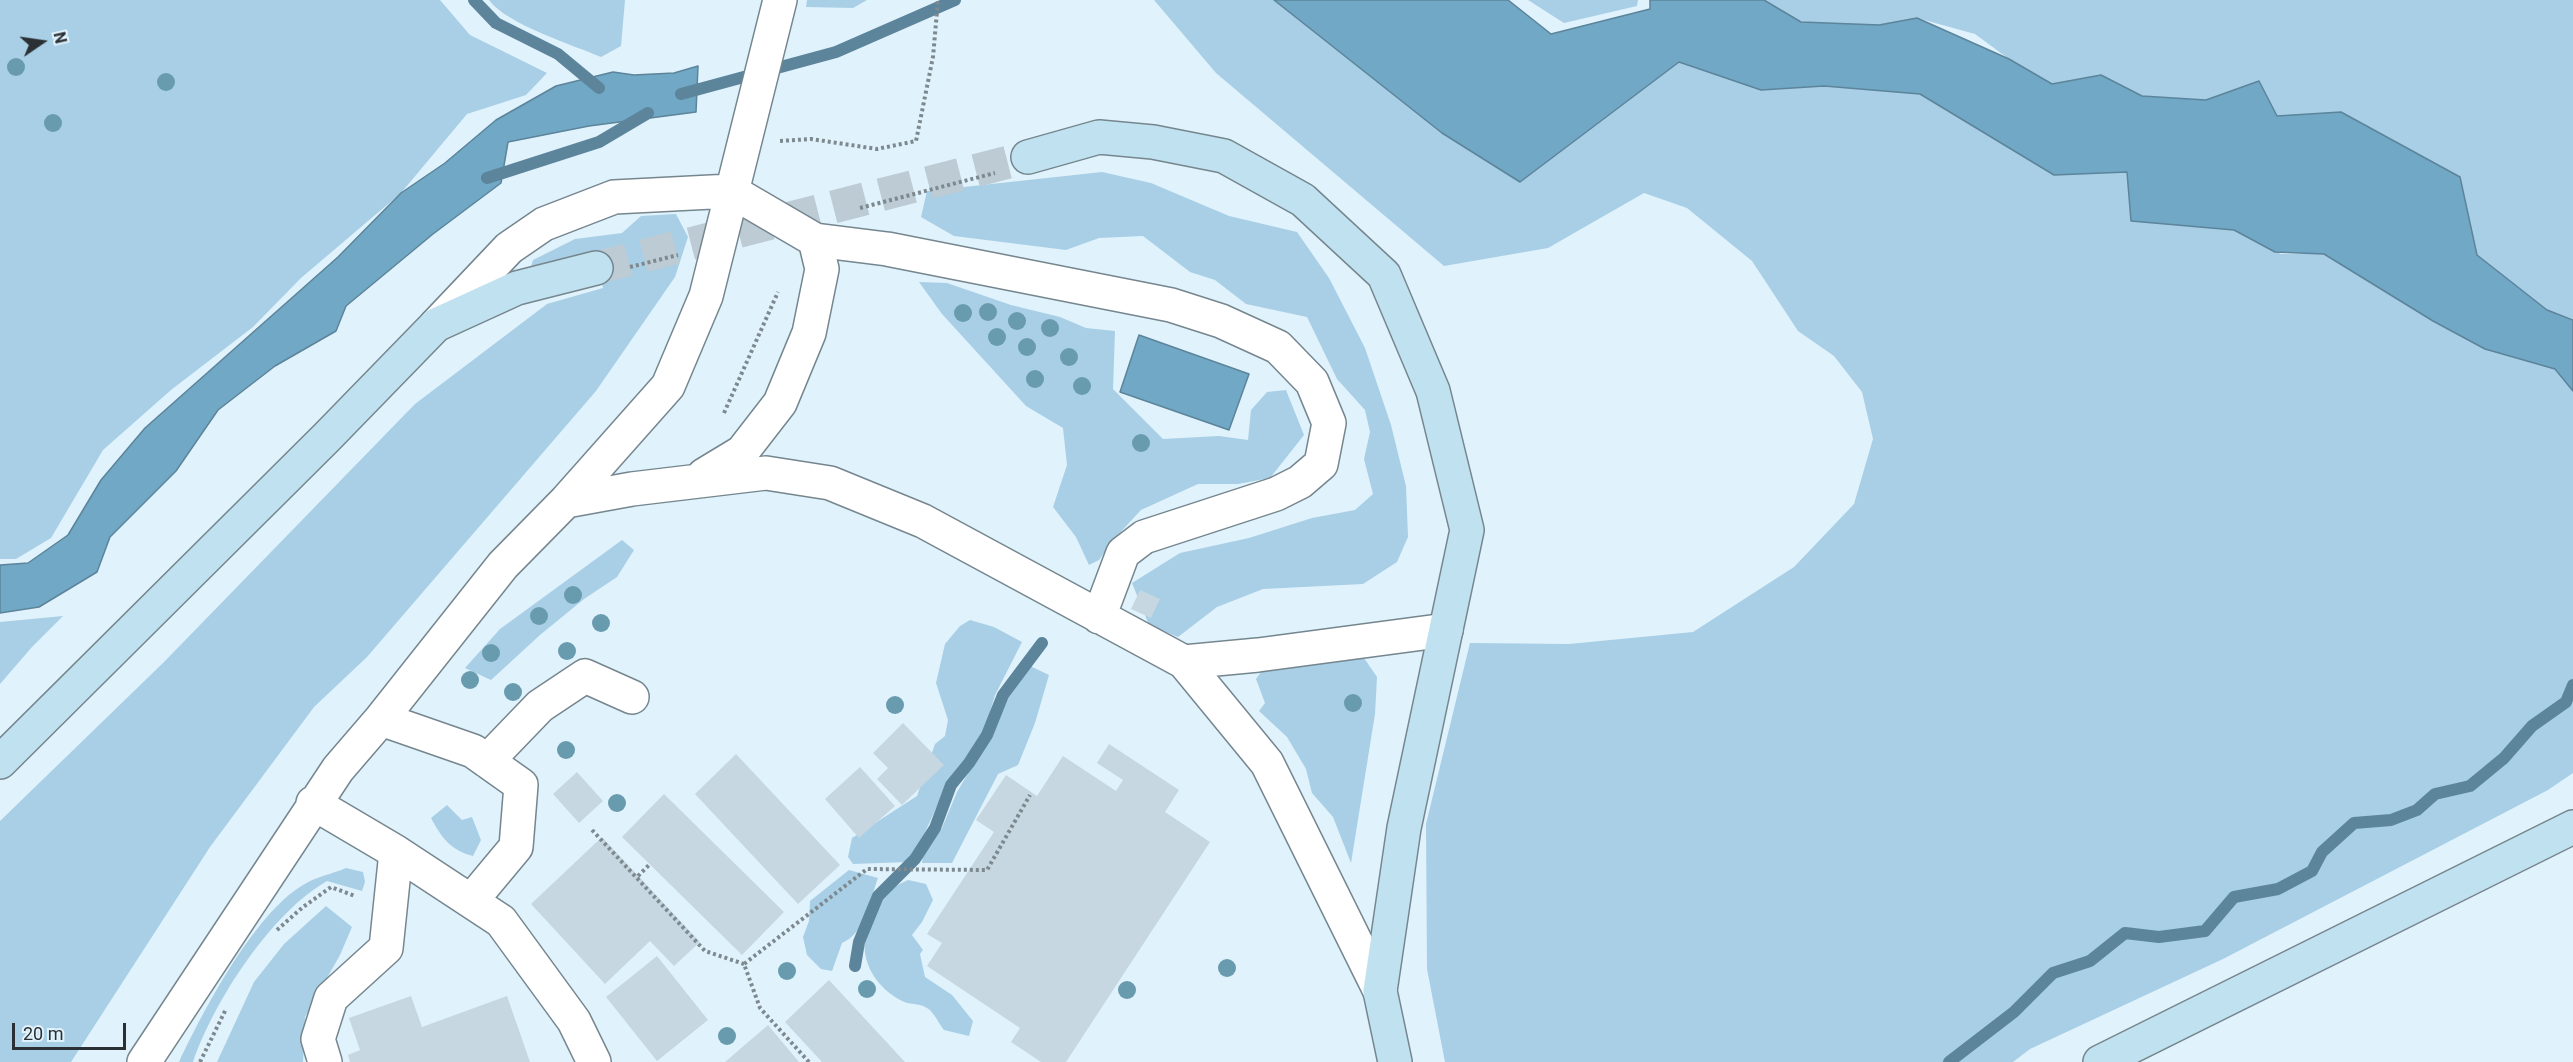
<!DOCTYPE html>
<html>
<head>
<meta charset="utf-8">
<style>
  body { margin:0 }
  #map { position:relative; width:2573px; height:1062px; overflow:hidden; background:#e0f2fc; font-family:Roboto,sans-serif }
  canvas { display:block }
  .north { position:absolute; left:12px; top:12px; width:60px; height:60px; -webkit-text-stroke:4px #e0f2fc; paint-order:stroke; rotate:77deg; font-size:16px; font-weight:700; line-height:24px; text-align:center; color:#2a3034 }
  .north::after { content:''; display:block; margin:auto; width:21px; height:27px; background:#2a3034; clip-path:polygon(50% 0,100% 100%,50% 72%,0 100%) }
  .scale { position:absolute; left:12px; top:1023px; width:114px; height:27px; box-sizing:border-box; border:3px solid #2a3034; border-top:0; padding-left:8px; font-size:18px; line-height:21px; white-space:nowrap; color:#2a3034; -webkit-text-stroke:4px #e0f2fc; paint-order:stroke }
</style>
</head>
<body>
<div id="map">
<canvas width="2573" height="1062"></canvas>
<div class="north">N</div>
<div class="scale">20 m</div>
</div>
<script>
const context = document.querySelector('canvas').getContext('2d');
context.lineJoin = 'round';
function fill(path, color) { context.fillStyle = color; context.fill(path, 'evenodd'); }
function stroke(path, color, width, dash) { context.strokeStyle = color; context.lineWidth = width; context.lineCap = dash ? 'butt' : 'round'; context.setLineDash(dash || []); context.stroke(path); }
const green = new Path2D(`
  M0 0H440L470 35 547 73 526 95 467 114 401 193 301 278 253 327 171 390 103 450 51 538 16 559H0Z
  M489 0H625L621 46 601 57C573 45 506 24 489 0Z
  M807 0H867L853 8 806 7Z
  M1154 0H1275L1520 182 1679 62 1761 90 1824 86 1920 94 2054 175 2127 172 2131 221 2234 230 2281 254H2324L2433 321 2485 349 2555 369 2573 391V773L2548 790 2223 959 2030 1049 2013 1062H1445L1427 969 1426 824 1470 643 1569 644 1693 632 1794 567 1854 504 1873 439 1862 392 1834 356 1798 331 1752 261 1687 208 1644 193 1548 248 1444 266 1216 73Z
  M1528 0H1638L1637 6 1564 23Z
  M1764 0H2573V319L2547 310 2280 122 2259 81 2206 100 2142 96 2101 75 2052 84 2009 59 1975 34 1917 18 1879 25 1801 22Z
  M1102 172 1151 183 1229 216 1297 232 1329 278 1365 348 1391 425 1406 486 1408 537 1397 562 1363 584 1263 589 1217 607 1178 637 1149 625 1132 583 1180 553 1249 538 1312 518 1355 510 1373 494 1364 459 1370 432 1365 410 1337 379 1307 317 1246 304 1215 280 1190 272 1143 236 1099 238 1066 250 954 236 921 217 927 191Z
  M676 214 688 237 675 277 596 391 367 657 314 707 210 847 71 1062H0V821L164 662 415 404 547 304 603 288 596 259 529 274 533 260 575 239 622 233 641 216Z
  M919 282 947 283 1011 305 1060 317 1086 328 1115 331 1113 389 1163 439 1219 436 1248 440 1251 410 1267 392 1286 390 1304 435 1270 478 1238 484H1198L1141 510 1115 538 1099 560 1089 565 1076 537 1053 507 1067 465 1063 428 1026 406 942 314Z
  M622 540 634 550 617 577 584 599 540 635 491 680 465 668 500 629Z
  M63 616 32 647 0 684V622Z
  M970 620 994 627 1022 642 995 695 984 732 971 755 949 779 918 848 907 862 853 864 848 857 852 838 917 796 935 744 945 736 948 720 936 683 945 644 960 626Z
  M1325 653 1364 658 1377 677 1375 714 1351 863 1333 817 1312 793 1306 769 1287 737 1259 711 1265 703 1256 679 1266 665Z
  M1028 665 1049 675 1035 723 1018 765 998 774 952 863H922L924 847 942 828 957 792 988 740 1017 673Z
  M447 805 462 820 472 817 481 840 473 856C450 850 442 838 431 818Z
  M346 868 363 872 365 882 362 891 327 881C271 913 214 1001 193 1062H179C203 1011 254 914 303 885 315 877 332 874 346 868Z
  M849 870 878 878C870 899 866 933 842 943L832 971 821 969 807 955 803 937 809 921 810 901Z
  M908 880 926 884 933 900 922 922 912 935 923 950 920 954 925 977 952 995 973 1021 969 1036 944 1030C939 1024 934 1012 927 1008 920 1003 908 1005 900 1000 873 985 857 956 868 926 877 898 881 893 908 880Z
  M326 906 352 927 340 955 305 1017 303 1062H217L254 982 284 944Z`);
const water = new Path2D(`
  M1274 0H1508L1551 34 1650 9V0H1764L1801 22 1879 25 1917 18 2009 59 2052 84 2101 75 2142 96 2206 100 2259 81 2277 116 2341 112 2460 177 2477 255 2547 310 2573 320V391L2555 369 2485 349 2433 321 2324 254 2275 252 2234 230 2131 221 2127 172 2054 175 1920 94 1824 86 1761 90 1679 62 1520 182 1442 133Z
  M698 66 696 112 589 126 508 142 501 183 433 234 346 306 336 331 275 366 218 410 176 471 110 537 97 572 39 607 0 613V565L28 563 68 535 101 480 145 428 338 257 401 193 445 163 496 120 556 86 613 72 634 75 674 73Z
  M1139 335 1249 374 1229 430 1120 392Z`);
const stream = new Path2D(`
  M474 0 496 23 558 54 599 88
  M681 94 836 52 955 0
  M487 178 599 142 648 113
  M855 966 859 942 878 896 915 859 935 828 951 785 969 763 987 735 1003 695 1042 643
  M1949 1062 2014 1012 2053 973 2090 961 2125 933 2159 937 2205 931 2234 897 2278 889 2312 871 2322 852 2354 823 2391 820 2417 810 2435 794 2470 786 2504 758 2532 726 2566 702 2573 685`);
const building = new Path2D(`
  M1140 590 1160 599 1151 618 1131 609Z
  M903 723 944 765 902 805 877 779 888 768 873 753Z
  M1109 744 1179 790 1165 812 1210 842 1066 1062H1041L1011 1042 1020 1028 927 966 942 943 927 934 994 832 976 820 1006 775 1037 796 1063 756 1116 791 1123 780 1097 763Z
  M736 754 840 865 798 904 695 794Z
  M860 767 895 806 859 838 825 799Z
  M577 772 603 801 579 823 553 794Z
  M664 794 784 912 742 955 622 837Z
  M602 837 700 942 674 966 650 941 605 984 531 904Z
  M657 956 708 1020 657 1061 606 997Z
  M829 980 905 1062H822L785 1022Z
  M411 996 422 1027 507 996 530 1062H350L348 1055 360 1050 349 1018Z
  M768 1025 799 1062H725Z`);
const secondaryTunnel = new Path2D(`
  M596 268 1028 157`);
const path = new Path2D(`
  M780 141 811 139 877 149 916 141 933 57 938 0
  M860 208 995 173
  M630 267 678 255
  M724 413 778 292
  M592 830 705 951 744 964
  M638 876 650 864
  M277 930 303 907 331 887 355 896
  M200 1062 226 1009
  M809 1062 760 1008 744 964 867 869 987 870 1030 795`);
const street = new Path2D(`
  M436 325 509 248 544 224 614 197 731 191 815 240 887 249 1171 305 1221 321 1278 347 1312 382 1329 423 1321 464 1300 482 1276 494 1144 537 1123 553 1099 617
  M704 475 742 452 780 403 809 333 822 269 815 240
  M566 501 632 489 766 473 830 483 923 521 1184 662 1267 763 1380 991
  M1184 662 1258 655 1446 630
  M381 719 473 751 521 785 516 847 471 901
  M487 761 540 706 585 676 632 697
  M313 803 396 852 501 921 574 1021 594 1062
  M144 1062 338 769 381 719 503 565 566 501 668 386 706 296 780 0
  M325 1062 318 1039 331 998 386 948 396 852`);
const secondary = new Path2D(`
  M1028 157 1099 137 1153 142 1224 156 1303 200 1384 275 1433 391 1467 530 1404 828 1380 991 1395 1062
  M0 762 327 437 436 325 517 288 596 268
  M2100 1062 2573 827`);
const trees = [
  [16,67],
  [166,82],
  [53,123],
  [988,312],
  [963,313],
  [1017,321],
  [1050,328],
  [997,337],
  [1027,347],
  [1069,357],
  [1035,379],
  [1082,386],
  [1141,443],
  [573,595],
  [539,616],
  [601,623],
  [567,651],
  [491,653],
  [470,680],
  [513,692],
  [1353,703],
  [895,705],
  [566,750],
  [617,803],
  [1227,968],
  [787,971],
  [867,989],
  [1127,990],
  [727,1036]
];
fill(green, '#a8cfe5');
fill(water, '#71a8c5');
stroke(water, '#5c849a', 1.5);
stroke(stream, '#5c849a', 12);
fill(building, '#c6d7e1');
stroke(secondaryTunnel, '#bccbd4', 33, [33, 16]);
stroke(street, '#75868e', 36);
stroke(secondary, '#75868e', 36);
stroke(path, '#7d898f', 4, [3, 3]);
stroke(street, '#fff', 33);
stroke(secondary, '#c0e1ef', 33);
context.fillStyle = '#699baf';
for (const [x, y] of trees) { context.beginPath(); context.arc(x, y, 9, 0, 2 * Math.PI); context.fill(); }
</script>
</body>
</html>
